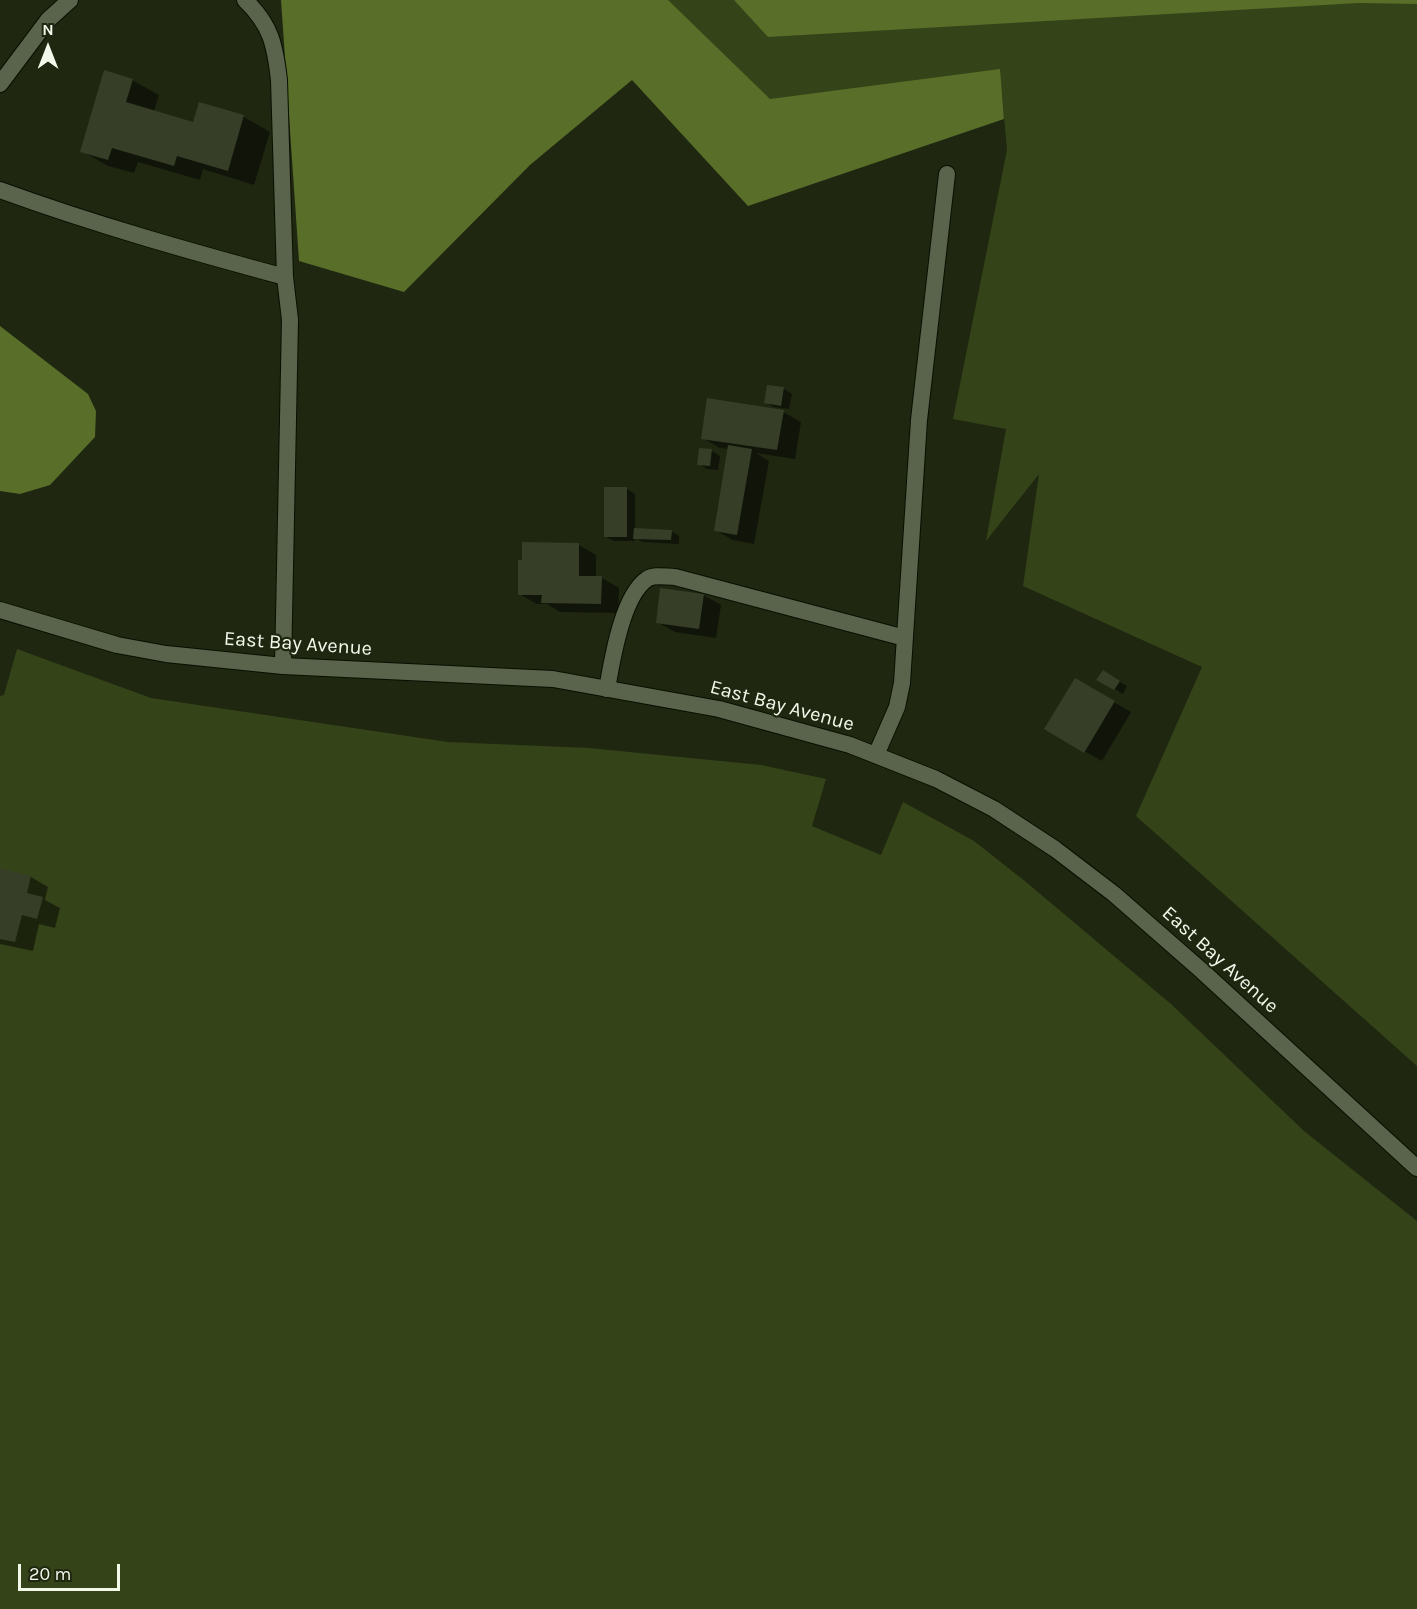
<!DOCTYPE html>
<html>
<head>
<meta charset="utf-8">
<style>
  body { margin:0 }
  #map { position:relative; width:1417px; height:1609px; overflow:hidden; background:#1f2711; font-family:Karla,sans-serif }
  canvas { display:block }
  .north { position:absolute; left:18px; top:18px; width:60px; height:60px; -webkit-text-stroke:4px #1f2711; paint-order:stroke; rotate:0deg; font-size:16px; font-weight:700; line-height:24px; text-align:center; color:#f2f8ea }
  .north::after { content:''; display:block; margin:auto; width:21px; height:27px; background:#f2f8ea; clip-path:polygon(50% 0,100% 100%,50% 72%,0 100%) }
  .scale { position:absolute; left:18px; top:1564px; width:102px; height:27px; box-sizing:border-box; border:3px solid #f2f8ea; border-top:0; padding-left:8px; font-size:18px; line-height:21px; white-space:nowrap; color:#f2f8ea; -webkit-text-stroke:4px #1f2711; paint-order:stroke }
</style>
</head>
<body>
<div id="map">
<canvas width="1417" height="1609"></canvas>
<div class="north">N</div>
<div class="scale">20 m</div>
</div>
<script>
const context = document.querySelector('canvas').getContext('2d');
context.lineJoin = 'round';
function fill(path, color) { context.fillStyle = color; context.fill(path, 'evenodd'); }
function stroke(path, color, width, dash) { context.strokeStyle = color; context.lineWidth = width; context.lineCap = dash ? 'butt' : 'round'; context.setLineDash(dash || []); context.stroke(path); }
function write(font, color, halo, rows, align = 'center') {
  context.font = font + ' Karla,sans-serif'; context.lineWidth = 4.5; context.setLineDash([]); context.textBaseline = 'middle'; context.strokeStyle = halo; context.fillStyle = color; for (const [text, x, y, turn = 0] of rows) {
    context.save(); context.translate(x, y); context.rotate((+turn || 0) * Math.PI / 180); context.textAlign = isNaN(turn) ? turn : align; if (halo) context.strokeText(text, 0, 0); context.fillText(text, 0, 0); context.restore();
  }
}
const green = new Path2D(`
  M618 0H1417V1066L1136 816 1202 667 1023 586 1039 474 986 541 1006 429 953 419 1007 150 1002 94 736 100Z
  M17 649 151 698 448 742 589 748 761 765 826 779 812 826 881 855 903 802 974 841 1026 882 1171 1004 1304 1131 1417 1221V1609H0V696L4 695Z`);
const water = new Path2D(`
  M281 0H668L770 99 1000 69 1004 119 748 206 632 80 530 165 404 292 299 261Z
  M734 0H1417V4L1359 3 768 37Z
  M0 326 88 394 96 411 95 437 50 485 20 494 0 491Z`);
const shadow = new Path2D(`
  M132 80 159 95 154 111 194 123 200 104 244 117 270 132 254 185 203 169 200 180 138 162 134 173 108 166 82 151Z
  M768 386 784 389 792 394 789 409 774 407 766 402Z
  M783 412 801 422 795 459 756 453 769 461 754 544 733 540 715 530 729 449 720 448 703 438Z
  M700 449 712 451 720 456 718 470 707 469 699 464Z
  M627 489 635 494V530L671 531 679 536V544L643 542 635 538V541H614L606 537Z
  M523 543 579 545 596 555V578H602L619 588 618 613 560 612 547 604H537L519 594Z
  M703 595 721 605 716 638 675 632 657 622Z
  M1103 672 1127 686 1123 694 1099 679Z
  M1076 680 1131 712 1102 761 1046 729Z
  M0 870 31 877 48 887 45 900 60 908 55 928 39 924 33 951 0 944Z`);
const building = new Path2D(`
  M104 70 133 79 126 102 193 122 199 102 244 115 228 171 177 156 174 166 112 148 108 160 80 152Z
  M767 385 784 387 781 406 764 403Z
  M707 398 784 410 777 450 701 439Z
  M728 445 752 449 737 535 714 531Z
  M699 448 712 449 710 466 697 465Z
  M604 487H627V537H604Z
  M634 528 672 530 671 540 633 539Z
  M522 542 579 543V576H602L601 604 541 603 542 595H518V560H522Z
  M660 588 704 594 699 629 656 623Z
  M1103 670 1120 681 1114 690 1096 680Z
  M1075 678 1115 701 1084 753 1044 729Z
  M0 868 31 876 27 893 43 897 37 919 22 915 15 942 0 939Z`);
const service = new Path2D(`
  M0 84 48 20 70 0
  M0 190C93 224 189 251 285 277L279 80C275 45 271 25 245 0
  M283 666 290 320 285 277
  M607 689C612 661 622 596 647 579 654 574 666 577 675 577L905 638
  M876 755 897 707 902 683 919 420 947 174`);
const tertiary = new Path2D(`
  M0 610 117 645 166 654 283 666 553 679 719 709 850 745 936 779 994 809 1055 849 1114 894 1202 971 1417 1168`);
const streetNames = [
  ["East Bay Avenue",298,644,4],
  ["East Bay Avenue",782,706,15],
  ["East Bay Avenue",1220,960,42]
];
fill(green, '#354318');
fill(water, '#586e29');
fill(shadow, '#0007');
fill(building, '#363e28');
stroke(service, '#090f00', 18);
stroke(tertiary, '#090f00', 18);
stroke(service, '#5a634b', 16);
stroke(tertiary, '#5a634b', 16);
write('20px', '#f2f8ea', '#1f2711', streetNames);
</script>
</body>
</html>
